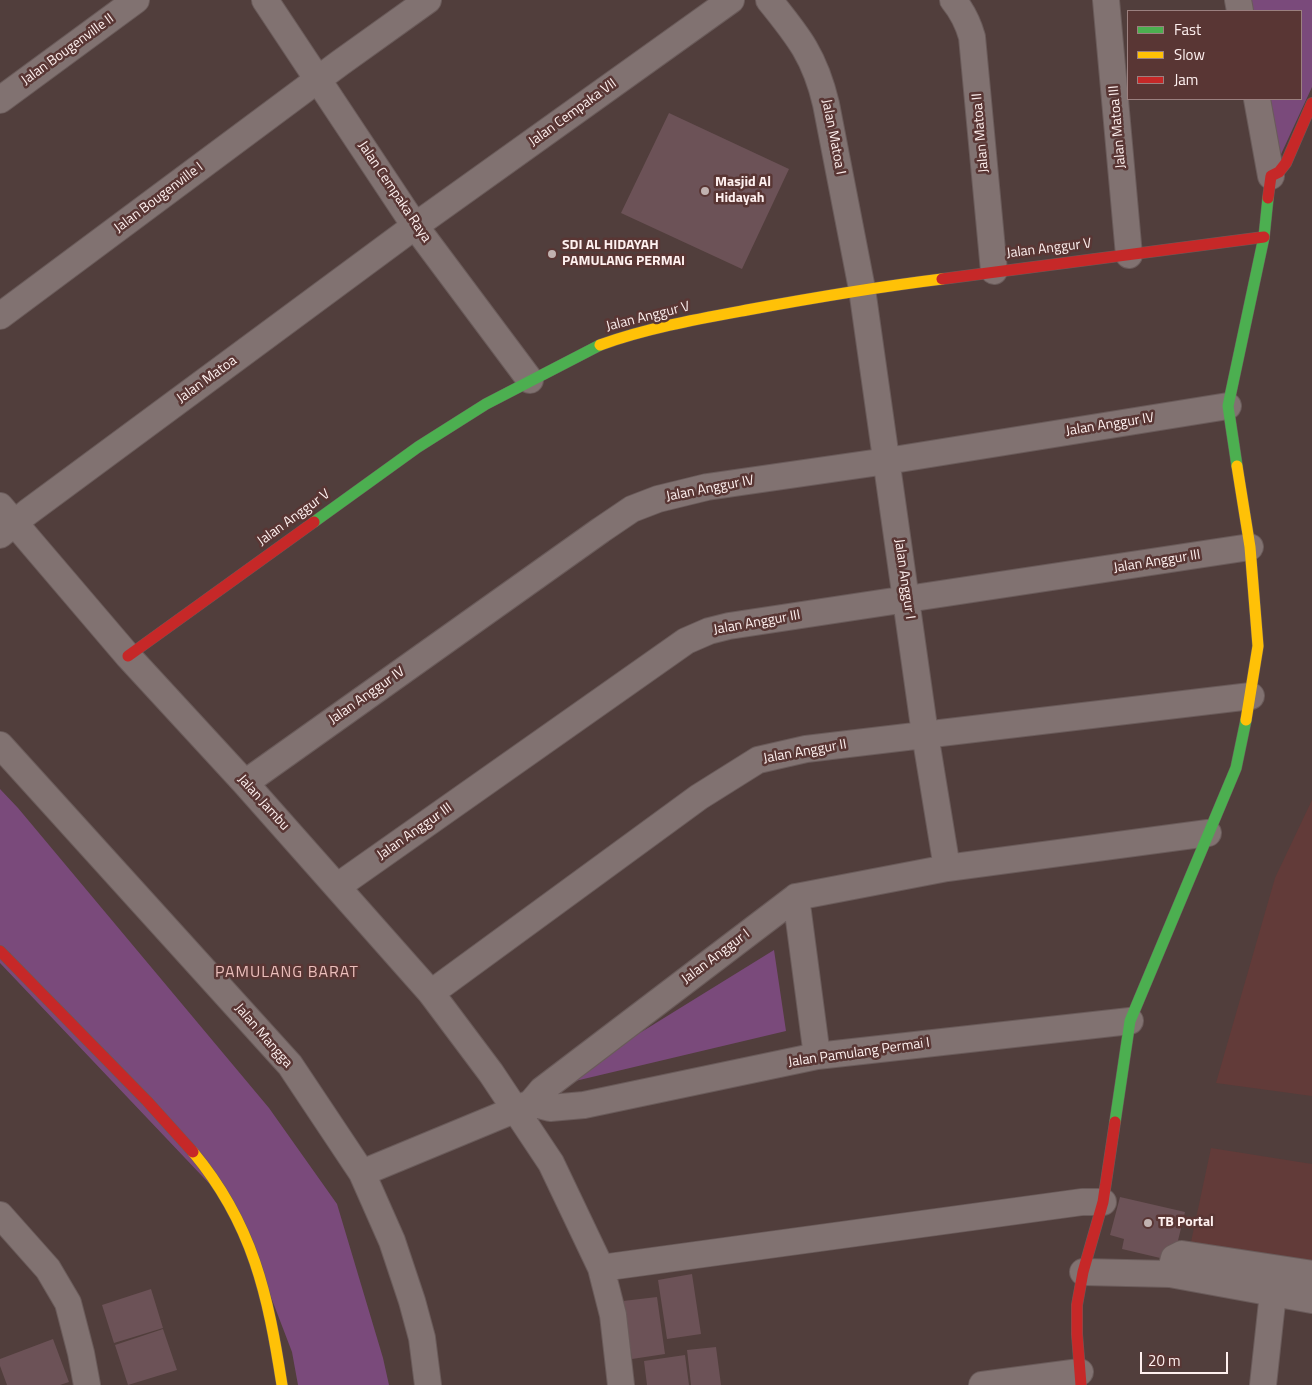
<!DOCTYPE html>
<html>
<head>
<meta charset="utf-8">
<style>
  body { margin:0 }
  #map { position:relative; width:1312px; height:1385px; overflow:hidden; background:#513e3c; font-family:"Titillium Web",sans-serif }
  canvas { display:block }
  .legend { position:absolute; left:1127px; top:10px; width:175px; height:90px; box-sizing:border-box; background:#593634; border:1px solid #9b807f; margin:0; padding:6px 9px; list-style:none; font-size:15px; color:#fef0ef }
  .legend li { display:flex; align-items:center; gap:10px; height:25px }
  .legend b { width:25px; border:1px solid #9b807f }
  .scale { position:absolute; left:1140px; top:1352px; width:88px; height:22px; box-sizing:border-box; border:2px solid #fef0ef; border-top:0; padding-left:6px; font-size:15px; line-height:18px; white-space:nowrap; color:#fef0ef; -webkit-text-stroke:4px #593634; paint-order:stroke }
</style>
</head>
<body>
<div id="map">
<canvas width="1312" height="1385"></canvas>
<ul class="legend">
<li><b style="height:6px;background:#4caf50"></b>Fast</li>
<li><b style="height:6px;background:#ffc107"></b>Slow</li>
<li><b style="height:6px;background:#c62828"></b>Jam</li>
</ul>
<div class="scale">20 m</div>
</div>
<script>
const context = document.querySelector('canvas').getContext('2d');
context.lineJoin = 'round';
function fill(path, color) { context.fillStyle = color; context.fill(path, 'evenodd'); }
function stroke(path, color, width, dash) { context.strokeStyle = color; context.lineWidth = width; context.lineCap = dash ? 'butt' : 'round'; context.setLineDash(dash || []); context.stroke(path); }
function write(font, color, halo, rows, align = 'center') {
  context.font = font + ' "Titillium Web",sans-serif'; context.lineWidth = 5; context.setLineDash([]); context.textBaseline = 'middle'; context.strokeStyle = halo; context.fillStyle = color; for (const [text, x, y, turn = 0] of rows) {
    context.save(); context.translate(x, y); context.rotate((+turn || 0) * Math.PI / 180); context.textAlign = isNaN(turn) ? turn : align; if (halo) context.strokeText(text, 0, 0); context.fillText(text, 0, 0); context.restore();
  }
}
const built = new Path2D(`
  M1312 800V1096L1216 1083 1275 878Z
  M1211 1148 1312 1164V1278L1188 1256Z`);
const green = new Path2D(`
  M1238 0H1312V87L1271 176 1257 99H1301V11H1240Z
  M0 789 18 808 269 1108 337 1204 383 1358 389 1385H298L292 1352 240 1216 0 963Z
  M774 950 786 1031 554 1086Z`);
const building = new Path2D(`
  M669 113 789 169 742 269 621 213Z
  M1120 1197 1185 1212 1173 1261 1122 1249 1124 1239 1110 1235Z
  M692 1274 701 1334 667 1339 658 1280Z
  M151 1289 163 1328 114 1343 102 1305Z
  M657 1297 665 1354 632 1359 623 1301Z
  M163 1329 177 1370 128 1385 115 1345Z
  M53 1339 69 1382 60 1385H7L0 1366V1359Z
  M716 1347 721 1385H691L687 1350Z
  M685 1355 689 1385H647L644 1361Z`);
const street = new Path2D(`
  M265 0 415 226 530 380
  M769 0C799 37 815 57 826 104L862 289 925 734 947 868
  M953 0C962 11 968 23 972 37L994 271
  M1106 0 1129 255
  M1238 0 1240 11
  M1257 99 1271 176
  M0 100 136 0
  M0 316 340 63 428 0
  M0 506 128 656 245 783 431 993 491 1073 551 1163 601 1268 613 1315 621 1385
  M0 535 28 512 415 226 731 0
  M0 745 290 1065 362 1173 392 1241 412 1301 422 1338 428 1385
  M245 783 601 530 632 509 658 499 707 487 887 461 1228 406
  M338 886 686 641 709 631 729 626 1250 547
  M796 897 817 1056
  M431 993 699 797 758 760 806 749 1251 696
  M531 1103 550 1108 584 1105 817 1056 1130 1021
  M362 1173 531 1103 542 1090 796 897 947 868 1208 833
  M0 1215 48 1269 68 1303 81 1353 87 1385
  M601 1268 1082 1202H1103
  M1083 1272 1170 1274 1312 1300
  M1170 1274 1174 1258 1182 1254 1312 1274
  M982 1385 1080 1372
  M1263 1385 1273 1293`);
const fast = new Path2D(`
  M1237 466 1228 406 1264 237 1268 198
  M314 522 418 447 486 404 600 345
  M1115 1122 1130 1021 1236 768 1246 720`);
const slow = new Path2D(`
  M600 345C647 328 698 319 747 310 812 298 877 287 942 279
  M1237 466 1250 547 1258 646 1246 720
  M193 1152C253 1224 268 1295 282 1385`);
const jam = new Path2D(`
  M1268 198 1271 176 1279 172 1286 163 1312 103
  M942 279 1264 237
  M128 656 314 522
  M0 951 147 1101 193 1152
  M1081 1385 1077 1334V1305L1083 1272 1103 1202 1115 1122`);
const markers = [
  [705,191,5,"#c1b2b0"],
  [552,254,5,"#c1b2b0"],
  [1148,1223,5,"#c1b2b0"]
];
const streetNames = [
  ["Jalan Bougenville II",68,50,-36],
  ["Jalan Cempaka VII",573,113,-36],
  ["Jalan Matoa III",1118,127,-95],
  ["Jalan Matoa II",981,133,-95],
  ["Jalan Matoa I",833,137,79],
  ["Jalan Cempaka Raya",394,192,56],
  ["Jalan Bougenville I",159,198,-37],
  ["Jalan Anggur V",1049,249,-7],
  ["Jalan Anggur V",648,317,-14],
  ["Jalan Matoa",207,380,-36],
  ["Jalan Anggur IV",1110,425,-9],
  ["Jalan Anggur IV",710,489,-11],
  ["Jalan Anggur V",294,518,-36],
  ["Jalan Anggur III",1157,562,-9],
  ["Jalan Anggur I",904,579,82],
  ["Jalan Anggur III",757,623,-10],
  ["Jalan Anggur IV",367,696,-35],
  ["Jalan Anggur II",805,752,-10],
  ["Jalan Jambu",263,803,48],
  ["Jalan Anggur III",415,832,-35],
  ["Jalan Anggur I",716,957,-37],
  ["Jalan Mangga",263,1036,49],
  ["Jalan Pamulang Permai I",859,1053,-8]
];
const poiNames = [
  ["Masjid Al",715,183],
  ["Hidayah",715,199],
  ["SDI AL HIDAYAH",562,246],
  ["PAMULANG PERMAI",562,262],
  ["TB Portal",1158,1223]
];
const quarterNames = [
  ["PAMULANG BARAT",287,973]
];
fill(built, '#623b39');
fill(green, '#7a4a7b');
fill(building, '#6c5257');
stroke(street, '#6a5b5a', 28);
stroke(fast, '#6a5b5a', 12);
stroke(slow, '#6a5b5a', 12);
stroke(jam, '#6a5b5a', 12);
stroke(street, '#817271', 26);
stroke(fast, '#4caf50', 11);
stroke(slow, '#ffc107', 11);
stroke(jam, '#c62828', 11);
for (const [x, y, r, color] of markers) { const dot = new Path2D(); dot.arc(x, y, r, 0, 2 * Math.PI); context.fillStyle = color; context.fill(dot); stroke(dot, '#593634', 2); }
write('14px', '#fef0ef', '#593634', streetNames);
write('bold 14px', '#fef0ef', '#593634', poiNames, 'left');
context.letterSpacing = '1px';
write('16px', '#ebbebb', '#593634', quarterNames);
context.letterSpacing = '0px';
</script>
</body>
</html>
